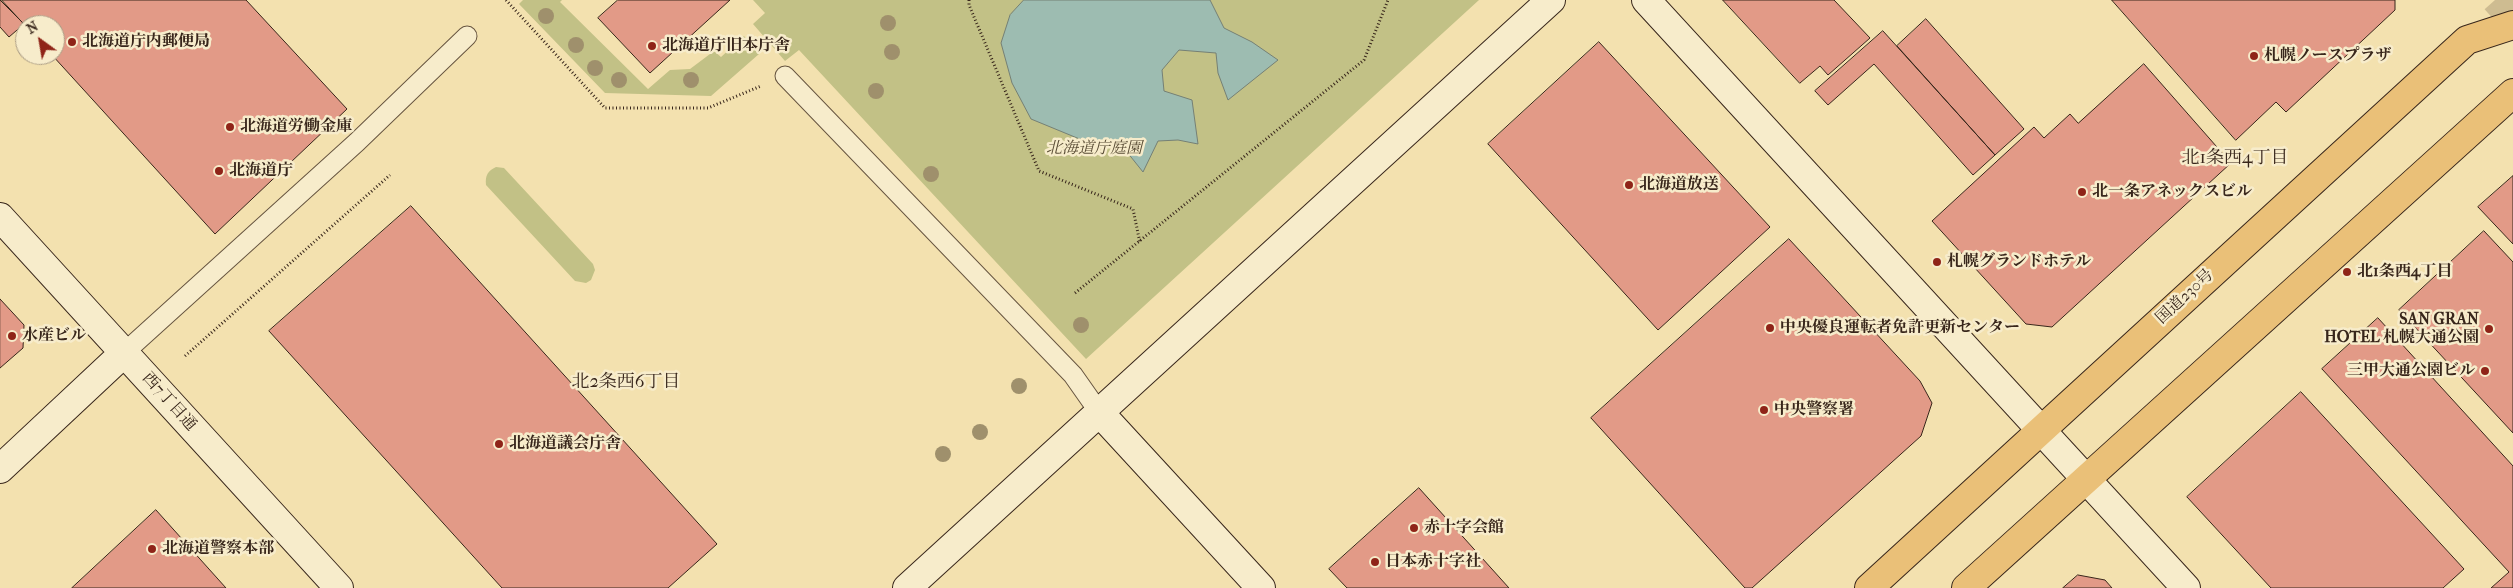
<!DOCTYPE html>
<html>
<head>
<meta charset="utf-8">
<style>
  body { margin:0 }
  #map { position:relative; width:2513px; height:588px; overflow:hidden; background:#f3e1af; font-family:"IM FELL French Canon",serif }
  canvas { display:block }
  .north { position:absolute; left:15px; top:15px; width:50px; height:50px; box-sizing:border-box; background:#f7eccb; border:1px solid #ab9d85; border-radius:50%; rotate:328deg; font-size:14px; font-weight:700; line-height:20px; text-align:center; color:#38261b }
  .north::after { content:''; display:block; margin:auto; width:18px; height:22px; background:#8f2418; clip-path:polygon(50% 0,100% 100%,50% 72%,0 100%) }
</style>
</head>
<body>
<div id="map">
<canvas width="2513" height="588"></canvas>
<div class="north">N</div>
</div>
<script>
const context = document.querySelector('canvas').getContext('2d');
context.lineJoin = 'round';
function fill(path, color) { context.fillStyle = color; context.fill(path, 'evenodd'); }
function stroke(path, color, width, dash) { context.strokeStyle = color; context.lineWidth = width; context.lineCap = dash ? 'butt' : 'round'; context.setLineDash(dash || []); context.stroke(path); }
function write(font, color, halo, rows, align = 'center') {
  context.font = font + ' "IM FELL French Canon","Noto Serif JP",serif'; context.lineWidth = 5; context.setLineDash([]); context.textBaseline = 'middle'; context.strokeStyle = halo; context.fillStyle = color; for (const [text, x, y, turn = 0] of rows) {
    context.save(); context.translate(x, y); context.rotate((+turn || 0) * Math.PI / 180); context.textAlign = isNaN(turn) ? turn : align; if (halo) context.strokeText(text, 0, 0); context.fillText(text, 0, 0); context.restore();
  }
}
const green = new Path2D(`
  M523 0H562L560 2 648 89 670 70 690 69 714 51 721 57 744 36 759 54 711 96 605 93 519 4Z
  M753 0H1479L1086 359 799 50 785 61 753 24 765 13Z
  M496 167 504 168 593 264 595 270 591 280 586 283 575 281 486 185C485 175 488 171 496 167Z`);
const water = new Path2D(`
  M1024 0H1210L1224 28 1252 42 1278 60 1228 100 1218 73 1216 53 1179 50 1162 70 1164 91 1192 100 1198 144 1178 140 1158 141 1143 172 1123 147 1082 140 1031 119 1012 83 1001 43 1010 15Z`);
const building = new Path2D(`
  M0 0 24 24 9 37 0 27Z
  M2 0H246L347 109 215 234 52 55H55V25H25Z
  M618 0H730L650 73 598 18Z
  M1723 0H1834L1870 38 1828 75 1820 66 1800 83Z
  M2112 0H2395V10L2286 112 2276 102 2236 140Z
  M1926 19 2024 129 1995 155 1897 46Z
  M1883 31 1995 155 1973 175 1874 64 1828 105 1815 91Z
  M1599 42 1770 227 1658 330 1488 144Z
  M2144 64 2231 163 2052 327 2026 324 1932 221 2034 127 2044 138 2070 114 2078 123Z
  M2513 176V244L2478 207Z
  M411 206 717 544 668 588H502L269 331Z
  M2484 231 2513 262V433L2399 310Z
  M1789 239 1920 381 1932 403 1921 436 1752 588H1745L1591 418Z
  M0 299 24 325 23 348 0 368Z
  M2378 318 2513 466V588H2491L2509 572 2322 369Z
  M2301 392 2464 569 2443 588H2271L2187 497Z
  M1419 488 1509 588H1347L1329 569Z
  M156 510 226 588H72Z
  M2078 575 2105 580 2112 588H2063Z`);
const streetTunnel = new Path2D(`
  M2495 0 2513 20`);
const path = new Path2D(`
  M506 0 605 108H708L761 86
  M969 0V5L1039 171 1133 209 1140 243
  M1075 293 1364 60 1388 0
  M185 356 390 175`);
const lane = new Path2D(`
  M785 76 1073 375 1099 412
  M125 352 357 142 467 36`);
const secondary = new Path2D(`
  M1646 0 2186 588
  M0 217 339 588
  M1099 412 1261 588
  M0 469 125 352
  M907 588 1551 0`);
const highway = new Path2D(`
  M1869 588 2467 40 2513 25
  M1966 588 2513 93`);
const trees = [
  [546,16],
  [888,23],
  [576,45],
  [892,52],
  [595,68],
  [619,80],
  [691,80],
  [876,91],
  [931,174],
  [1081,325],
  [1019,386],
  [980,432],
  [943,454]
];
const markers = [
  [72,42,5,"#8f2418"],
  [652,46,5,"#8f2418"],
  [2254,56,5,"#8f2418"],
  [230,127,5,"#8f2418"],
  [219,171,5,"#8f2418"],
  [1629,185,5,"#8f2418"],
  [2082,192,5,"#8f2418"],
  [1937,262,5,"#8f2418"],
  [2347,272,5,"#8f2418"],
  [1770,328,5,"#8f2418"],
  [2489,329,5,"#8f2418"],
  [12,336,5,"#8f2418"],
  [2485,371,5,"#8f2418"],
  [1764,410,5,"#8f2418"],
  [499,444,5,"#8f2418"],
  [1414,528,5,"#8f2418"],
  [152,549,5,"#8f2418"],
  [1375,562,5,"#8f2418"]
];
const poiNames = [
  ["北海道庁内郵便局",82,42],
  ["北海道庁旧本庁舎",662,46],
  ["札幌ノースプラザ",2264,56],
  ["北海道労働金庫",240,127],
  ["北海道庁",229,171],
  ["北海道放送",1639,185],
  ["北一条アネックスビル",2092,192],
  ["札幌グランドホテル",1947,262],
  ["北1条西4丁目",2357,272],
  ["SAN GRAN",2479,320,"right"],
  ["HOTEL 札幌大通公園",2479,338,"right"],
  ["中央優良運転者免許更新センター",1780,328],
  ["水産ビル",22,336],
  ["三甲大通公園ビル",2475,371,"right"],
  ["中央警察署",1774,410],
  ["北海道議会庁舎",509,444],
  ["赤十字会館",1424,528],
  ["北海道警察本部",162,549],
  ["日本赤十字社",1385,562]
];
const parkNames = [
  ["北海道庁庭園",1094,149]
];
const streetNames = [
  ["国道230号",2185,297,-43],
  ["西7丁目通",169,402,48]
];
const neighbourhoodNames = [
  ["北1条西4丁目",2235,159],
  ["北2条西6丁目",626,383]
];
fill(green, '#c2c186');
fill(water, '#9dbcb1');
stroke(water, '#758075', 1);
fill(building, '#e29a87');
stroke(building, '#38261b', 1);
stroke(streetTunnel, '#cebc91', 28, [28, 14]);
stroke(lane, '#675540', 21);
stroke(secondary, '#38261b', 30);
stroke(highway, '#38261b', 30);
stroke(path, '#38261b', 3, [1, 2.5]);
stroke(lane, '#f7eccb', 19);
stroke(secondary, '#f7eccb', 28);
stroke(highway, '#eac078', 28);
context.fillStyle = '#9f906c';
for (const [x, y] of trees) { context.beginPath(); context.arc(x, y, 8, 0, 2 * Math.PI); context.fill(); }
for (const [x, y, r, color] of markers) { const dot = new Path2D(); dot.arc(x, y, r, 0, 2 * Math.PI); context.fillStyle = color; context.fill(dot); stroke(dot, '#f7eccb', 2); }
write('bold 16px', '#38261b', '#f7eccb', poiNames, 'left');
write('italic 16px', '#5a4d36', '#f7eccb', parkNames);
write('16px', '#38261b', '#f7eccb', streetNames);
write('18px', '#38261b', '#f7eccb', neighbourhoodNames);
</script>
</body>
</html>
